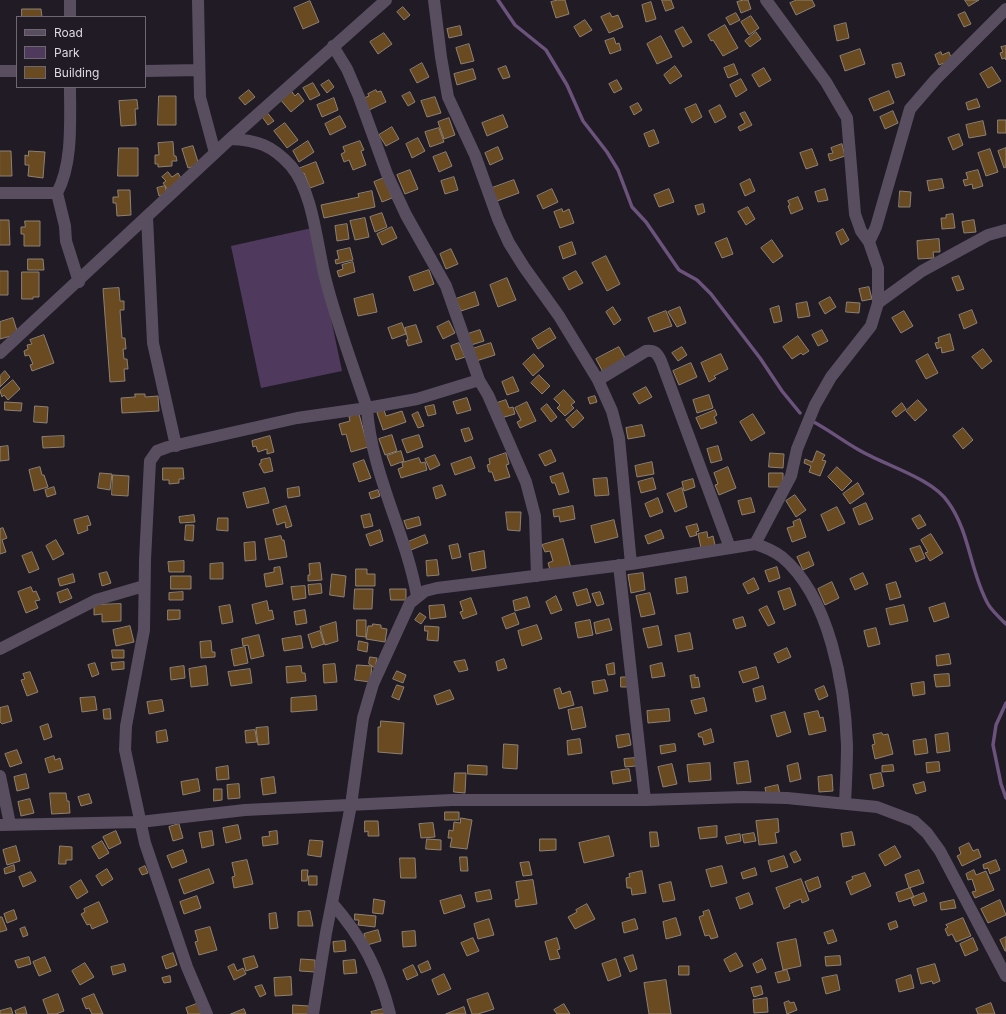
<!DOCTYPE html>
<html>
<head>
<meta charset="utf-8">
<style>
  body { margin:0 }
  #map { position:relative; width:1006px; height:1014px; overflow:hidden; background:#211b26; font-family:Inter,sans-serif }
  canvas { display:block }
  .legend { position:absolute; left:16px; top:16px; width:130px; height:72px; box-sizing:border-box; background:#211b26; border:1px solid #6d6771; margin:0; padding:5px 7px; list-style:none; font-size:12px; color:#ded9e2 }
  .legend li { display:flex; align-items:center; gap:8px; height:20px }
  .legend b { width:20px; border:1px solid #6d6771 }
</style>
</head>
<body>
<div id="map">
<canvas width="1006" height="1014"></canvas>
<ul class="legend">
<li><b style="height:5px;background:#584e60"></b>Road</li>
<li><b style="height:11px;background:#4f3a5e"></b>Park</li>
<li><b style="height:11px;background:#694a21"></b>Building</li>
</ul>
</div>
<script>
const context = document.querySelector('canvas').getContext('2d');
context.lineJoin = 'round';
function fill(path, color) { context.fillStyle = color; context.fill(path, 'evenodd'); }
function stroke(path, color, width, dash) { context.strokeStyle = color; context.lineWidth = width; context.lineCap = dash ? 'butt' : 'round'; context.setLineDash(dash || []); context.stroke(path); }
const green = new Path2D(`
  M312 228 342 371 261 388 231 246Z`);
const stream = new Path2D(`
  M498 0 515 25 546 50 567 85 583 121 607 152 618 170 632 207 646 222 679 270 697 280 711 294 760 358 782 391 800 413
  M812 421C829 430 843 441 859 450 884 465 932 478 948 502 970 532 970 572 988 604 992 611 1000 618 1006 624
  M1006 703 996 725 993 745 1001 784 1006 798`);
const building = new Path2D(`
  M558 0H565L569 14 556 18 551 2Z
  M662 0H671L674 8 666 11Z
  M744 0H748L751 9 741 13 737 2Z
  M797 0H812L815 6 796 15 790 3Z
  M965 0H979L969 6Z
  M310 1 319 22 303 29 294 8Z
  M651 2 656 19 646 22 642 5Z
  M403 7 410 15 404 20 397 12Z
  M22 9H41L42 17H22Z
  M965 12 971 24 964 27 958 15Z
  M610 13 612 17 618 15 623 27 609 33 601 17Z
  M736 13 740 20 730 25 726 18Z
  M751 16 759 28 749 35 741 22Z
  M585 20 592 30 580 37 574 27Z
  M846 23 849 38 837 41 834 26Z
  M725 25 738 48 723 56 713 40 711 41 708 35Z
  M460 26 462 35 449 38 447 29Z
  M683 27 692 42 683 47 675 31Z
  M756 32 761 39 750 47 745 41Z
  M384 33 392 44 378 54 370 42Z
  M661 36 672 57 657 64 647 44Z
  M614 38 616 44 619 43 621 50 610 54 605 41Z
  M469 44 474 61 461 64 456 48Z
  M1006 46V60L1005 58 1002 59 1000 53 1003 52 1001 47Z
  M860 49 865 64 845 71 840 56Z
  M941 52 942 55 949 52 952 60 939 65 935 55Z
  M422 63 429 77 417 83 410 70Z
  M901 63 905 75 896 78 892 65Z
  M734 64 738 74 728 78 724 68Z
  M506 66 510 77 503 79 498 69Z
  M675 66 682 76 670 84 664 75Z
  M992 67 1001 81 988 88 980 74Z
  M764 68 771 80 759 87 752 75Z
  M473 69 476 79 457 85 454 74Z
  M741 79 747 90 736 97 730 85Z
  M329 80 334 87 327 93 321 85Z
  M617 80 622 89 614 93 609 84Z
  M313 83 320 95 310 100 303 88Z
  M290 89 295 96 298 93 304 101 291 112 279 98Z
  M249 90 255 97 245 105 239 98Z
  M376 90 377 92 381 91 386 102 369 110 364 98 369 96 368 94Z
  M889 91 894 103 874 111 869 99Z
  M410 92 415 102 408 106 402 96Z
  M159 96H176V125H158Z
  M435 97 441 113 427 117 421 101Z
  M334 98 338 110 322 117 317 105Z
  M977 99 980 107 968 110 966 103Z
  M137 100 138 109H135L136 125 121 126 119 101Z
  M638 103 642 110 634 115 630 107Z
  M696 104 702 117 692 123 685 109Z
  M720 105 726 117 715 123 709 111Z
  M265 110 274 121 268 125 260 114Z
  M893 111 898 123 885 129 880 117Z
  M745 112 752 125 740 131 738 127 745 123 740 114Z
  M503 115 508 127 487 136 482 123Z
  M340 116 346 127 330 135 325 124Z
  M449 118 455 135 444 139 438 122Z
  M998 120H1006V133H998Z
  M983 121 986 135 969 138 966 125Z
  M285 123 298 140 287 148 274 131Z
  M392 127 399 139 386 146 379 135Z
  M439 128 444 142 430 147 425 132Z
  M654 130 659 143 649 147 644 134Z
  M959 134 963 145 953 150 948 138Z
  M418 138 425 151 412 158 406 144Z
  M308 141 314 152 299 162 293 151Z
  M360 141 364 150 361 151 366 165 353 170 349 160 344 162 341 154 345 152 343 147Z
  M173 142 174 156H176L177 161H172V166L158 167V164H155V155H159L158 143Z
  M842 144 845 156 830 161 828 154 833 153 831 148Z
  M193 146 199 165 188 168 182 149Z
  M498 147 503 159 490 165 485 153Z
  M119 148H138V176H118Z
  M1006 148V167L1004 168 998 151Z
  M812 149 818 165 806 169 800 153Z
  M990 149 998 172 986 176 978 153Z
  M0 151H11L12 176H0Z
  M29 151 45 152 43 178 28 176 29 165H25V155L28 156Z
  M446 152 452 166 439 172 433 157Z
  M316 162 324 183 310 188 304 173 300 175 298 169Z
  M410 170 418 189 405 194 397 175Z
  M978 170 983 186 973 189 972 184 965 186 963 180 968 179 966 173Z
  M168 172 172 177 178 173 182 180 168 190 163 183 166 181 162 177Z
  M454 177 458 190 445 194 441 181Z
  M384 178 392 198 382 202 374 182Z
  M750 179 755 191 745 196 740 184Z
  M942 179 944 188 929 191 927 181Z
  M514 180 519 193 497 201 492 188Z
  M165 186 167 194 159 196 157 188Z
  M552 189 558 202 543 209 537 196Z
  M669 189 674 202 659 207 654 195Z
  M825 189 828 200 818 202 815 192Z
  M118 190H130L131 215 117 216 116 203H113V197H118Z
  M372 191 375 207 324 218 321 205 359 197 358 194Z
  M900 191 911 192 910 207H899Z
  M798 197 803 209 791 214 788 206 790 205 788 201Z
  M703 204 705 212 698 215 695 206Z
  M748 207 755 219 746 225 738 212Z
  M562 209 563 212 569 209 574 223 560 228 554 212Z
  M382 213 387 227 375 232 370 217Z
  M953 214 955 228 942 229 941 218H946V215Z
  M365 218 369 237 355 240 350 221Z
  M0 220H9L10 245H0Z
  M974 220 976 232 964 233 962 222Z
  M25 221H40V246H24V234H21V227H25Z
  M347 224 349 239 337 241 335 226Z
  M392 227 397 238 382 245 377 234Z
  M843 229 849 240 841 245 836 233Z
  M727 238 733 254 722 258 715 243Z
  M939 239 940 252H933L934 258 918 259 917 241Z
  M772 240 783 256 773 263 761 248Z
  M572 242 576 254 563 259 559 247Z
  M350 248 353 260 336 264 335 260 339 259 337 251Z
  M451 249 458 264 446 269 440 254Z
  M606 256 620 284 607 291 592 263Z
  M28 259H43L44 270H28Z
  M353 262 355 272 339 277 337 271 343 269 342 265Z
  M429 270 434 284 414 291 409 277Z
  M0 271H8V295H0Z
  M576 271 583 283 569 290 563 278Z
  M22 272H39V297H33V299H22Z
  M959 276 964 289 957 291 952 278Z
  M507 278 516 300 498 307 490 285Z
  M869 287 872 299 862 301 859 289Z
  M119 288 120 301H124V310H120L122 338H125L126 349H123L124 359H127L128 369H124L125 381 110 382 103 289Z
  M475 292 479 305 461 311 456 299Z
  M373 294 377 312 358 316 354 299Z
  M830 297 836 307 825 314 819 303Z
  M807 302 810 316 798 318 796 304Z
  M847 302 860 303 859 313 846 312Z
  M779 306 782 321 774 323 770 309Z
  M613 307 621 320 614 325 606 312Z
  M680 307 686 323 677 327 668 312Z
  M972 310 977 323 964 329 959 315Z
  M666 311 672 326 654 332 648 318Z
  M904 311 913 326 901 333 892 318Z
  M13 318 18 334 0 339V322Z
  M449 321 455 333 443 339 437 327Z
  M402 323 406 334 392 339 388 328Z
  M416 325 422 342 408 346 406 340H408L405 328Z
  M550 328 556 338 538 349 532 339Z
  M480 330 484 341 471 345 468 334Z
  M822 330 828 341 818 346 812 335Z
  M950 334 954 350 942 353 941 347 937 349 935 343 939 342 938 338Z
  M44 335 54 363 32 371 30 365 33 364 29 355 25 356 24 351 28 349 27 345 32 344 30 340Z
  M798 336 809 351 803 355 801 353 792 359 783 347Z
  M459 343 465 357 456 360 451 346Z
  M491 343 495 355 473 362 469 350Z
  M619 347 627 361 604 374 596 359Z
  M682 347 687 355 678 361 672 353Z
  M983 349 992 361 982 369 972 357Z
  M534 354 544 366 533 376 523 364Z
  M721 354 728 369 714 376 716 378 709 382 701 363Z
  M928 354 938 373 926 379 916 361Z
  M691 363 697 377 679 385 673 371Z
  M5 371 10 377 0 387V376Z
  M539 375 550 386 542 394 531 383Z
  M513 377 519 391 507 395 502 382Z
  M13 380 20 389 8 400 4 395 2 397 0 391Z
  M646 387 652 397 639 404 633 394Z
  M564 390 575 402 571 405 574 408 565 416 557 408 560 405 554 399Z
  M135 394H145V397L158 396 159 411 122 413 121 398 135 397Z
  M709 395 713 408 697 413 693 400Z
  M595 396 597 402 590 404 588 398Z
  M467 398 471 410 457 414 453 402Z
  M506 400 509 408 513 407 515 414 501 418 497 403Z
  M918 400 927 410 915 421 906 411Z
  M5 402 22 403 21 411 5 410Z
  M527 402 536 421 520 428 517 422 521 420 515 408Z
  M902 403 906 409 896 417 892 412Z
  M547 404 557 417 551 422 541 409Z
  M434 405 436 414 428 416 425 407Z
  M35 406 48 407 47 423 34 422Z
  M384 410 386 416 402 411 406 422 383 430 377 413Z
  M577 410 584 418 573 428 566 420Z
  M715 410 717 415 714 417 717 423 701 429 696 418Z
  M418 412 424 426 418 428 412 415Z
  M359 414 368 447 351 452 346 434 342 435 339 424 350 421 349 417Z
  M753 414 765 433 751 441 740 422Z
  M642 425 645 436 628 439 626 428Z
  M469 428 473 439 465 442 461 430Z
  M963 428 973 440 963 449 953 436Z
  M392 435 397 451 385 455 379 439Z
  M419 435 423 447 407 453 402 440Z
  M64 436V447L43 448 42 437Z
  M270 436 274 452 267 454V449L258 452 256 446 253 447 252 441Z
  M8 446 9 460 0 461V447Z
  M718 446 722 460 711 463 707 449Z
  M551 450 556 461 545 466 539 455Z
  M401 451 404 461 391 466 387 456Z
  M817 451 825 455 822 460 826 461 820 476 809 472 811 466 804 463 805 459 812 462Z
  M506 453 509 464 506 465 510 477 495 481 492 472H489L487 465 490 464 489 459Z
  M770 453 784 454 783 468 769 467Z
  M435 455 440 465 430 470 425 459Z
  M471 457 475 468 455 475 451 464Z
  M270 458 273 471 264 473 259 464 261 463V460Z
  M419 458 421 463 425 462 427 470 401 478 398 469 403 467 402 463Z
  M364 460 371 478 359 482 353 464Z
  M652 462 654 474 637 477 635 466Z
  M40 467 42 475H44L48 487 34 491 29 470Z
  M728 467 736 488 719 495 715 485 718 484 714 473Z
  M837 467 852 481 842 491 828 477Z
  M163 468H183L184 479H179V483L169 484V480H163Z
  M100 473 112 474 110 490 98 488Z
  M563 473 569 492 559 495 555 483H552L550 477Z
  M769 473H783V487H769Z
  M113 475 129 476 128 496 112 495Z
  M607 478 609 495 595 496 593 479Z
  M653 478 656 489 641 493 638 482Z
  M693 479 695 487 684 491 682 482Z
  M858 483 864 494 850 504 843 494Z
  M442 485 446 495 436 499 433 488Z
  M54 487 56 494 47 497 45 490Z
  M299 487 300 496 288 498 287 489Z
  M265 488 269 503 247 508 243 493Z
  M682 488 687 507 675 512 667 494Z
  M378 490 380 496 371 499 369 493Z
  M795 495 806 510 796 517 786 501Z
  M658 498 663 512 650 517 645 504Z
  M751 498 755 512 742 515 738 501Z
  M866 503 873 519 859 525 853 509Z
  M286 506 292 526 286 528 285 522 277 525 273 510Z
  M573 506 575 519 560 522 559 516 554 517 553 510Z
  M837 507 845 523 828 531 821 515Z
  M506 512H521L520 531 508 530Z
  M370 514 373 526 364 528 361 516Z
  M194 515 195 522 180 523 179 517Z
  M920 515 926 525 918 529 912 519Z
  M88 516 91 525 87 526 88 530 78 534 74 520Z
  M419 517 421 525 407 529 404 521Z
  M218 518H228V531L217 530Z
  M800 519 806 537 792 542 787 528 794 526 793 522Z
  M614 520 618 537 595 543 591 526Z
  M697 524 699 531 696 532 697 535 690 537 686 527Z
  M186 525H194L193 541 185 540Z
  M3 528 7 538 2 540 6 552 0 554V529Z
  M380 530 383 541 370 546 366 535Z
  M661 530 664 538 648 544 645 536Z
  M707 532 708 538 713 536 715 545 701 548 698 534Z
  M931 534 943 553 930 561 925 553 928 552 921 540Z
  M425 535 428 543 411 550 408 542Z
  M281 536 282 540H284L287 557 269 560 265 539Z
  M563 539 571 568 551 573 548 563 553 561 550 551 545 552 542 545Z
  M56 540 64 554 53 560 46 546Z
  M255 542 256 560 245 561 244 543Z
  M458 544 461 557 452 559 449 546Z
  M920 546 925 558 916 562 910 549Z
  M484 551 486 568 472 571 469 554Z
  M32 552 39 569 29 573 22 556Z
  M809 552 814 565 803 570 797 557Z
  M437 560 439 575 427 576 426 561Z
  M184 561V572H169L168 562Z
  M223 563V579H210V564Z
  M320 563 322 580 308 581V575H310L309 564Z
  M280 567 283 584 266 587 264 574 274 572V568Z
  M777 567 780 578 769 582 765 571Z
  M356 569H367V574H375V586H356Z
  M107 572 111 583 102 586 99 574Z
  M643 573 645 590 631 593 628 575Z
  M863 573 868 584 855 590 850 579Z
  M73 574 75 582 60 586 58 579Z
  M332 574 346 576 344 597 330 595Z
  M171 576H191V589H171Z
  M686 577 688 592 677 594 675 579Z
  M754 578 759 589 748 594 743 584Z
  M832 582 839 598 825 605 818 589Z
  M896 582 901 597 890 600 886 585Z
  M321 584 322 593 309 595 308 585Z
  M305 586 306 598 293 600 291 587Z
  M31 587 33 592 36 591 40 600 35 601 38 608 26 613 18 592Z
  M790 588 796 605 784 610 778 592Z
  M68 589 72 598 60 603 57 593Z
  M355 589H373L372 609H354Z
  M390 589H406V600H391Z
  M587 589 591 602 577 606 573 593Z
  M183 592V600H169V593Z
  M600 592 604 604 597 606 592 594Z
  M650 593 655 614 641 617 636 596Z
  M556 596 562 610 551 614 546 602Z
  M527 597 530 607 515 611 513 601Z
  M471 598 477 614 463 619 460 612 463 611 460 602Z
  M267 601 269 611 272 610 274 619 256 624 252 605Z
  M945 603 949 617 934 622 929 608Z
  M121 604V621L102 622V614L94 615V605Z
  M230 605 233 622 222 624 219 607Z
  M444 605 446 617 430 619 429 606Z
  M904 605 908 621 890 625 886 609Z
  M767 606 775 623 768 626 759 610Z
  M168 610H180V619L168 620Z
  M305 610 307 623 296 625 294 612Z
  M420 613 426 617 421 624 415 620Z
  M515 613 519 624 506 629 502 618Z
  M743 617 746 626 736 629 733 620Z
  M609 619 612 630 596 634 594 623Z
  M357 620H366V637L357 636Z
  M590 620 593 635 578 638 575 623Z
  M336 622 338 641 325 645 320 627Z
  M373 624 381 625V628L387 629 385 642 366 639 368 626H372Z
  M537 625 542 639 522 646 518 631Z
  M130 626 134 642 116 646 113 630Z
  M425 626 439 627 438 641 427 640 428 631H425Z
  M658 626 662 645 648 648 643 629Z
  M876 628 880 644 868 647 864 631Z
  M320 631 324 644 312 648 308 635Z
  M690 633 693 649 678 652 675 636Z
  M259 635 264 656 251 659 248 645 243 646 242 639Z
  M301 636 303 648 284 651 282 639Z
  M211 641 212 652H215V657L201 658 200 642Z
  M359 641 368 643 367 652 358 650Z
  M245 647 248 663 234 666 231 650Z
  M787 648 791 657 778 663 774 654Z
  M112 650H124V658H113Z
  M949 654 951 664 937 666 936 656Z
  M370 657 377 658 375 668 369 664Z
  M504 659 507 668 498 671 496 662Z
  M465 660 468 670 459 672 454 662Z
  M124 662V669L112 670 111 663Z
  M95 663 99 674 92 677 88 665Z
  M614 663 615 674 608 675 606 665Z
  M662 663 665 676 652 678 650 666Z
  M335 664 337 682 324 683 323 665Z
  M357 665 372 666 370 682 355 680Z
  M184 666 185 678 171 680 170 668Z
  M206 666 208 685 191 687 189 669Z
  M301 666 302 673H305L306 681 287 683 286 667Z
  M756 667 759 678 743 683 739 672Z
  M250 669 252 683 231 686 228 672Z
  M397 671 406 675 403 683 393 679Z
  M30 672 38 692 27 696 21 680 25 679 23 674Z
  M949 674 950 686 936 687 934 675Z
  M695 675V678L698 677 700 687 692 688 690 676Z
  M621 677H629V687H621Z
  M605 680 608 691 594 694 592 682Z
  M924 682 925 694 913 696 911 684Z
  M397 685 404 687 399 700 392 697Z
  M763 686 766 699 756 702 753 689Z
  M824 686 828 696 819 700 815 690Z
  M560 688 562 694 570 691 574 705 559 709 554 690Z
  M450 690 454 699 437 705 434 696Z
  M316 696 317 710 291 712V698Z
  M95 697 97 710 82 712 80 698Z
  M704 698 707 711 695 714 691 701Z
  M162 700 164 711 149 714 147 702Z
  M8 706 12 721 2 724 0 722V708Z
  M582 707 586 727 572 730 568 710Z
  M110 709 111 719H104L103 710Z
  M669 709 670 721 648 723 647 711Z
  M818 711 820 718 823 717 826 731 809 735 804 714Z
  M785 712 791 732 777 737 771 716Z
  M381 721 404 723 402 754 378 752V727H380Z
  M48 724 52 737 44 740 40 727Z
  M268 727 269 744 258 745 256 728Z
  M711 729 714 742 704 745 702 737H699L698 734Z
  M166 730 168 741 157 743 156 732Z
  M255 730 257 742 246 743 245 731Z
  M882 733 883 735 888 734 893 754 875 759 872 745 875 744 873 735Z
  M948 733 950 751 937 753 935 735Z
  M629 734 631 745 618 748 616 736Z
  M580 739 582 753 568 755 567 741Z
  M926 739 928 753 915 755 913 741Z
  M504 744 518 745 517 769 503 768Z
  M675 744 676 751 661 754 660 746Z
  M17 750 22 763 10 767 5 754Z
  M54 756 55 760 60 758 63 769 49 773 45 759Z
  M635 758 636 766 625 767 624 759Z
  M748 761 751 782 737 784 734 763Z
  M939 762 940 771 927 773 926 763Z
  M710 763 711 780 689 782 687 765Z
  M798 763 801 779 790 782 787 766Z
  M672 764 677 784 663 787 658 767Z
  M468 765 487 766V775L468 774Z
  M893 765 894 771 882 772V766Z
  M228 766 229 779 217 780 216 768Z
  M629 769 631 781 613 784 611 772Z
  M455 773H466L465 793 454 792Z
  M881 773 884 786 873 789 870 775Z
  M26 774 29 788 17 791 14 777Z
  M832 775 833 791 819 792 818 777Z
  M274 777 276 793 263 795 261 779Z
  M198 779 200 791 183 795 181 782Z
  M924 782 926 791 916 794 913 785Z
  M239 784 240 798 228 799 227 785Z
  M778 785 780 795 767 797 765 788Z
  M214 789H222V800L214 801Z
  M50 793H66L67 801H69L70 813 52 814Z
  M89 794 92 803 81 806 78 797Z
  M30 799 34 813 21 816 18 802Z
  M445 812H459V820H445Z
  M461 818 472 820 467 849 450 847 452 838H448L449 830 453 831 454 822 460 823Z
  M778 819 779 832 775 833 777 843 759 845 756 821Z
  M365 821H378L379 836H368V831L365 832Z
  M433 823 435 837 421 838 419 824Z
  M179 824 183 838 173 841 169 827Z
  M238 825 241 839 226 843 223 828Z
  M717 826V837L700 839 698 828Z
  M116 831 121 843 109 849 103 837Z
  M212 831 214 845 202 848 199 833Z
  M277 831 278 844 263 846 262 837 270 836 269 832Z
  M650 832H657L659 846 651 847Z
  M852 832 855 845 843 847 841 834Z
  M754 833 756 841 744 843 742 835Z
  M740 834 741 841 727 844 725 837Z
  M609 836 614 856 584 863 579 843Z
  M427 839 441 840V850L426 849Z
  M540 839H556V850L540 851Z
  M310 840 323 841 321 857 308 855Z
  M102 841 109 853 99 859 92 847Z
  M969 843 973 851 978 849 981 857 962 866 957 856 961 854 959 848Z
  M16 846 20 861 7 865 3 850Z
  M60 846 72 847V860H66V864H59Z
  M895 846 901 857 885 866 879 855Z
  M183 850 187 862 172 868 167 856Z
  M796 851 801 860 794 863 790 854Z
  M784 856 788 867 771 872 768 861Z
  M460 857H467L468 871H461Z
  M400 858H415L416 878H401Z
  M247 860 253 884 234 888 232 877 235 876 232 863Z
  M996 860 1000 870 990 874 988 868 984 869 983 865Z
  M529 862 532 875 523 876 520 863Z
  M14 865 15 871 5 874 4 869Z
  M145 866 148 873 142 875 139 869Z
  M722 866 727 883 711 887 706 870Z
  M755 868 757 875 743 879 741 873Z
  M107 869 113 879 102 886 96 876Z
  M209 869 214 883 184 894 179 880Z
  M302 870H308L307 881H302Z
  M919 870 924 883 909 888 905 875Z
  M974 870 976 875 986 871 994 890 975 898 972 892 976 891 972 879 968 880 966 874Z
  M642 871 646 893 632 895 631 888H627L626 878 630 877 629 874Z
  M31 872 36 881 23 887 19 877Z
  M865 873 871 886 851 895 846 882 853 879 852 877Z
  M309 876H317V885H309Z
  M818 877 821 887 809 892 805 882Z
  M801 879 809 900 802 903 801 899 789 904 790 906 784 909 776 888Z
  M81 880 88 892 77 899 70 887Z
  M533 880 537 904 516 907 515 900 519 899 516 882Z
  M671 882 675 900 663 902 659 885Z
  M910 888 914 897 899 902 896 893Z
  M490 890 492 899 477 902 475 893Z
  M749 893 753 904 740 909 736 898Z
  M924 893 927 901 914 906 911 898Z
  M461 895 465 907 444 914 440 901Z
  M197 896 201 908 184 914 180 902Z
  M374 899 385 901 383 914 373 913Z
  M954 900 956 908 941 910 940 903Z
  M1000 900 1006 915 988 923 981 909Z
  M99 902 108 922 92 929 90 924 87 925 81 914 85 912 84 909Z
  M587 904 595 919 575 929 568 917 577 912 576 910Z
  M14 910 17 919 7 923 4 914Z
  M709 910 718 937 711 939 709 935 705 936 699 917 704 915 703 912Z
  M310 911 313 926H298V912Z
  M276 913 278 928 270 929 269 914Z
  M355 914 376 916 375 927 358 925 359 920H355Z
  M0 917H2L7 930 0 932Z
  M676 918 681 935 666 939 663 922Z
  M963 918 971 936 956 942 952 934 948 936 945 929 948 927 946 925Z
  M489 919 494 935 478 939 474 924Z
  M635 919 638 929 624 933 622 923Z
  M896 921 898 927 890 930 888 924Z
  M25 927 28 935 23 937 20 929Z
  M210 927 217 950 199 955 195 942 198 941 195 931Z
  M378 930 381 941 367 945 364 934Z
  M833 930 837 941 828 944 824 933Z
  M415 931 416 946 403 947 402 932Z
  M1006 937V951H1005L1000 940Z
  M473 938 479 951 467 956 461 943Z
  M557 938 560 949 557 950 560 958 550 960 545 942Z
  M973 938 978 950 965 956 960 944Z
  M796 939 801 966 783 970 777 943Z
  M345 941 346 951 334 952 333 942Z
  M173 953 177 965 166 969 162 957Z
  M736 953 743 966 730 972 724 960Z
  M633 955 637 969 630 972 624 958Z
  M254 956 258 967 246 971 243 959Z
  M840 956 841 965 826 966 825 957Z
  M29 957 31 964 18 968 15 961Z
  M45 957 51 971 39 976 33 962Z
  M301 959 315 960V972L300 971Z
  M616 959 621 976 608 981 602 964Z
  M762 959 766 969 757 973 753 964Z
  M355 960 357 973 344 974 343 961Z
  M428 961 431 969 421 973 418 966Z
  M85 963 94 977 80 985 72 971Z
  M124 964 126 971 113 975 111 967Z
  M234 964 237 971 243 968 246 974 234 980 228 967Z
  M935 964 940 981 933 984 932 981 921 984 917 969Z
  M413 965 418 975 407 980 403 970Z
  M679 966H689V975H679Z
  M787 970 790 980 778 983 775 973Z
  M444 974 451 989 438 995 432 980Z
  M837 975 840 990 826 994 822 978Z
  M911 975 914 988 899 992 896 980Z
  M170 976 171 982 164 983 162 978Z
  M291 977 292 995 275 996 274 978Z
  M666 980 671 1014H649L644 983Z
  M262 985 266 994 260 997 255 987Z
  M761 986 763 994 754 997 751 988Z
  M488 993 494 1009 478 1014H472L467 1000Z
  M58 994 64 1011 56 1014H48L43 1000Z
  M94 994 103 1014H92L89 1008 86 1009 82 999Z
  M767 998 768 1012 754 1013 753 1000Z
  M789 1001 790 1003 794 1002 797 1010 787 1014 784 1003Z
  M199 1003 203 1014H188L186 1008Z
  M991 1003 995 1014H978L976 1009Z
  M564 1004 570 1014H557L554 1010Z
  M293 1005 309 1006V1014H293Z
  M25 1007 27 1014H16L15 1011Z
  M464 1007 466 1014H446Z
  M11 1008 13 1014H0V1011Z
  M244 1009 246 1014H231Z
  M383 1009 385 1014H372L371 1012Z`);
const minor = new Path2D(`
  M70 0V17
  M198 0 200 97 215 153
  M434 0 441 57 448 97 475 155 498 219 509 243 524 267 559 316 598 380 612 411 619 438 631 564
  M766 0 826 82 847 118 855 214 861 231 869 242
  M333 46 347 69 359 97 387 174 406 215 446 286 479 380 488 395 526 482 535 516 537 576
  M0 71H17
  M145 71 199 70
  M70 87C70 120 73 164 57 193L65 226 66 241 79 282
  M230 139C257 140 272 145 291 166 314 193 317 248 326 281 337 324 353 366 367 408 371 473 406 533 417 596
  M0 193H57
  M147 217 153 343 176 446
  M878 303V268L869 242 876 227 910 109 936 79 1006 9
  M0 353 230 139 386 0
  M598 380 646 351C655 350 657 353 661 361L730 548
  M755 544 791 476 797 449 815 405 831 377 871 326 878 303 922 271 988 235 1006 230
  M619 565 645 800
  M0 649 96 600 144 586
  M0 776 10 824
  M0 825 140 822 245 810 452 800H645L744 797 787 798 877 807 914 821 927 833 940 851 1006 976
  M332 903C362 937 379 970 390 1014
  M207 1014 187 967 145 843 125 750 126 726 144 630 145 560 150 461 157 451 168 447 297 418 367 408 417 399 479 380
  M313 1014 326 933 351 805 363 718 373 684 410 603 425 591 437 588 631 564 755 544C765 547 774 551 782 557 830 597 845 687 847 745 847 765 846 784 845 803`);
fill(green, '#4f3a5e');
stroke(stream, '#6b537c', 3.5);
fill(building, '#694a21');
stroke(building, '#8c8173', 1);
stroke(minor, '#584e60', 12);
</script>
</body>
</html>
